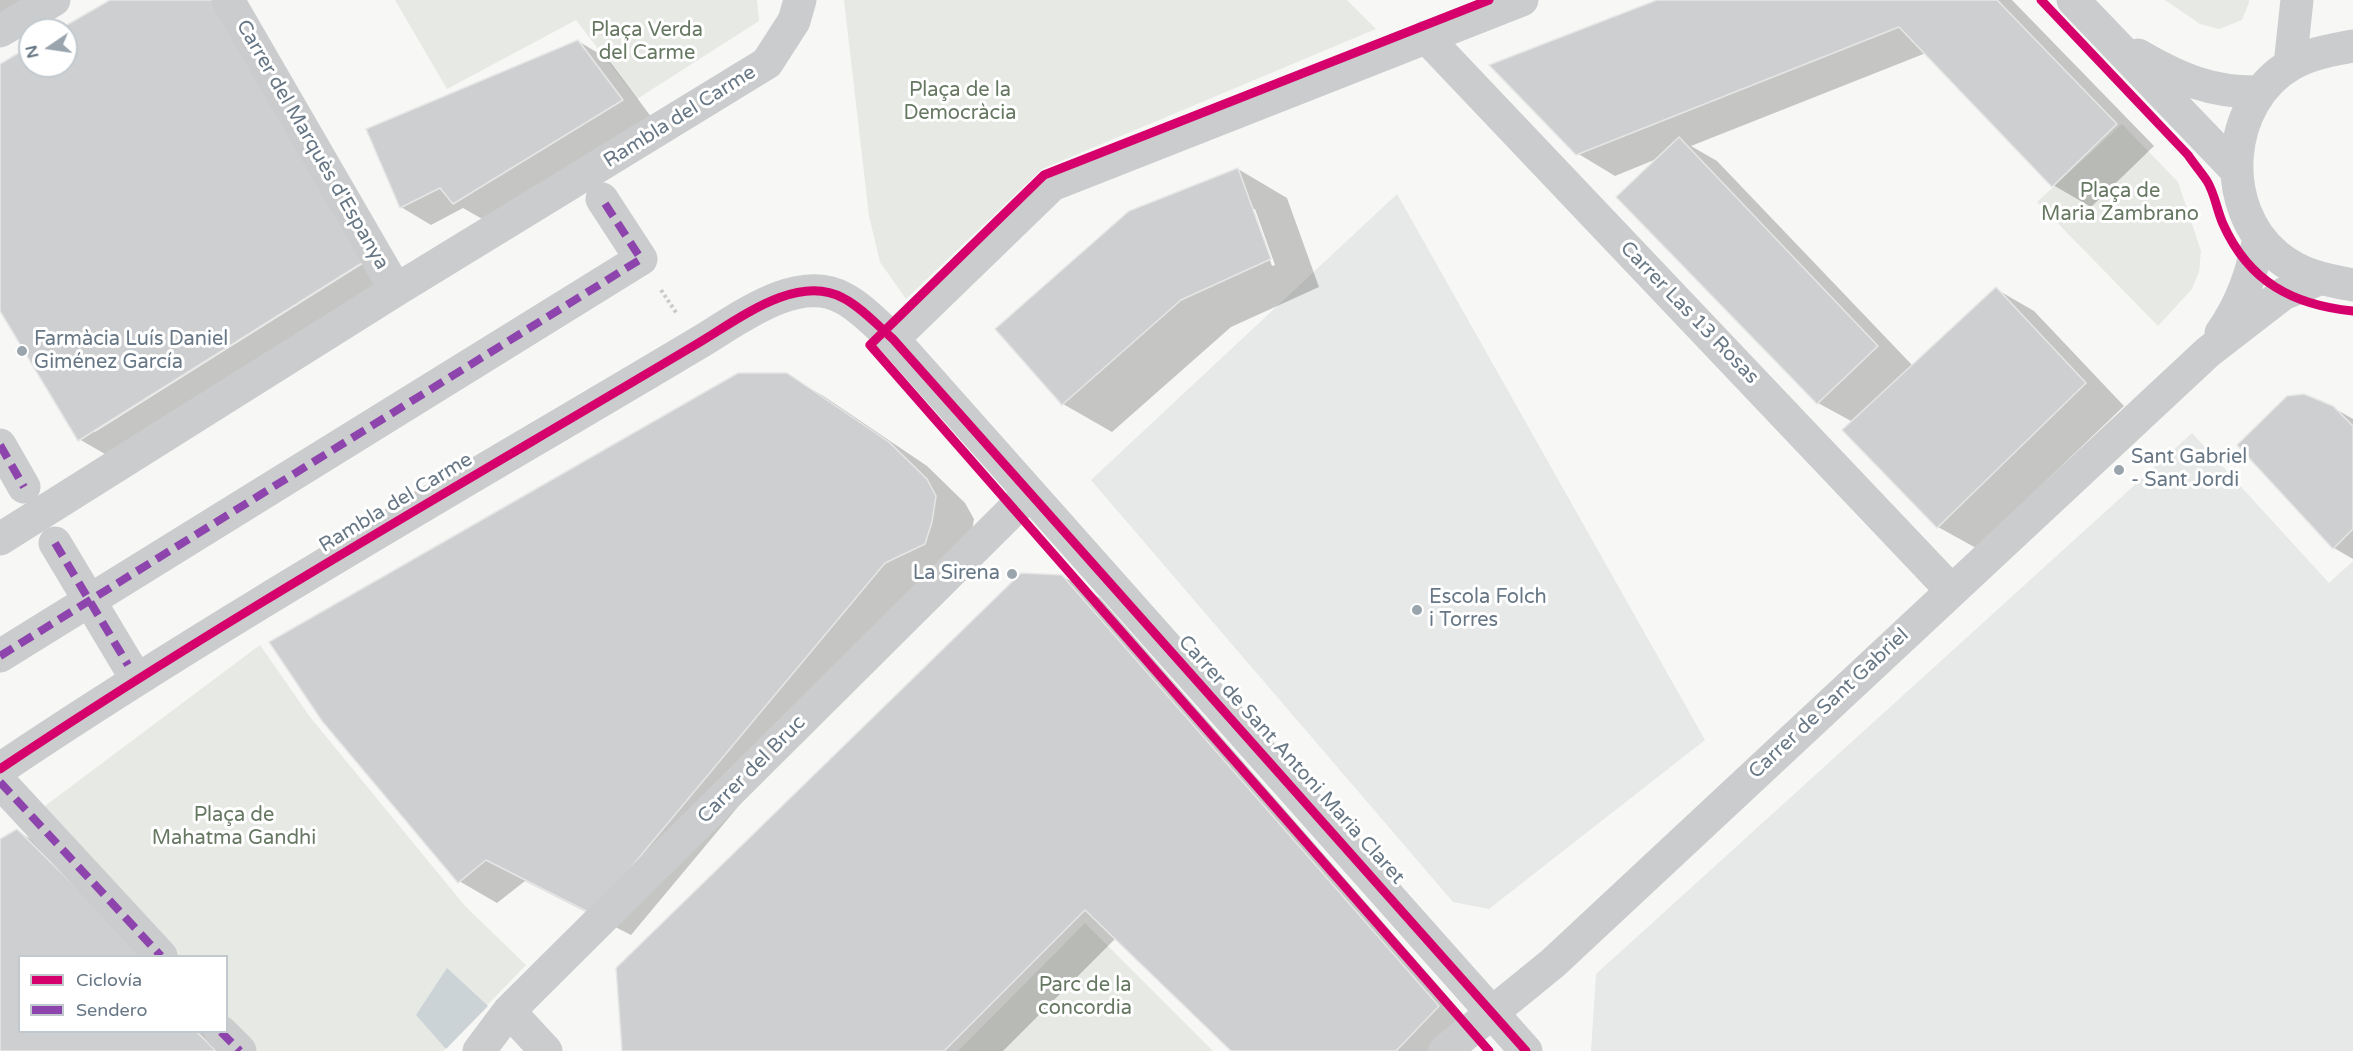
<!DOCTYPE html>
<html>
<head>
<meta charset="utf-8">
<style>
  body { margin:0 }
  #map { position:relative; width:2353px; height:1051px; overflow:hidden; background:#f7f7f6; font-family:"Varela Round",sans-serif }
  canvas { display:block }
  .legend { position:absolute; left:18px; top:955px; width:210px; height:78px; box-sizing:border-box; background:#fff; border:2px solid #c2c9ce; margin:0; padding:8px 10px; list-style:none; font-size:18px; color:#677785 }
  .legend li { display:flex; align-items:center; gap:12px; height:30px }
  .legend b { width:30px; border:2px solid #c2c9ce }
  .north { position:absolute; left:18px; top:18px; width:60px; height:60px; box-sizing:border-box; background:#fff; border:2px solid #c2c9ce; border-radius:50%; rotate:257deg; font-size:16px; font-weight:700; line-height:24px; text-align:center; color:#677785 }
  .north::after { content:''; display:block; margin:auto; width:21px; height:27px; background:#99a4ad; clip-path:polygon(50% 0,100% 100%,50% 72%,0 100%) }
</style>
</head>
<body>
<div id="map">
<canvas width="2353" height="1051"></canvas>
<ul class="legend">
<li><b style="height:8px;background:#d6006c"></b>Ciclovía</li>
<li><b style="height:8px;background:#8e44ad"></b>Sendero</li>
</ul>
<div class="north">N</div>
</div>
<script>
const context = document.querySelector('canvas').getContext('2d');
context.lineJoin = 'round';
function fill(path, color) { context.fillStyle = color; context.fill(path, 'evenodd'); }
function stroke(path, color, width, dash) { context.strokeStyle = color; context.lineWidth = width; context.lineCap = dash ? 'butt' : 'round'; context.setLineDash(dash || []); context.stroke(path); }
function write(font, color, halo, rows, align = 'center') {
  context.font = font + ' "Varela Round",sans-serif'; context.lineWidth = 6; context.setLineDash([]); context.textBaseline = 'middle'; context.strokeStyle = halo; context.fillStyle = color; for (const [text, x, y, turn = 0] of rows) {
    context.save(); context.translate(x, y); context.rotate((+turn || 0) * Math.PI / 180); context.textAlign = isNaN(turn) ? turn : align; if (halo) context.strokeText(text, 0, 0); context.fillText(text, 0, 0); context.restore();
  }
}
const built = new Path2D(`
  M1397 194 1705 740 1489 909 1453 902 1091 480Z
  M2192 433 2329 583 2353 561V1051H1591L1596 974Z`);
const green = new Path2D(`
  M395 0H757L759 21 637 99 576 20 447 89Z
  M844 0H1347L1376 29 1042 169 906 299 880 262 869 216Z
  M2165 0H2249V2L2242 20 2219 29 2200 24Z
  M2122 124 2178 182 2201 251 2199 272 2192 289 2158 326 2037 202Z
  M260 645 310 717 465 906 526 965 443 1051H255L227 1023 226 956H171L37 812Z
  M1085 923 1213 1051H958Z`);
const water = new Path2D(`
  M447 968 488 1006 446 1049 416 1015Z`);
const shadow = new Path2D(`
  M0 0H58L0 32Z
  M113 0 402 283 117 461 79 439 0 308V65L30 48V66H66V30H61ZM371 255 372 258 95 432V428Z
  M1662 0H2012L2154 146 2091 207 2053 185 1926 53 1691 146 1717 161 1913 366 1996 289 2034 311 2124 406 1976 548 1938 527 1853 422 1818 403 1618 197 1659 158 1615 176 1577 153Z
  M578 41 608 59 652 118 484 220 463 208 431 225 401 207Z
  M1238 169 1287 198 1319 287 1231 327 1112 432 1063 404ZM1252 209H1255L1275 265 1272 266Z
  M786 374 825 397 927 466 965 503 974 519 970 544 924 584 631 935 525 881 497 903 459 881Z
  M2332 407 2353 419V559L2334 548 2239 445Z
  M1062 576 1100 598 1476 1029 1455 1051H1233L1116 938 1003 1051H623Z
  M17 831 55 853 160 956H20V1032H226L231 1051H0V841Z`);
const building = new Path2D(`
  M110 0H212L365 261 78 441 0 311V64L30 46V66H66V30H58Z
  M1657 0H1997L2117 124 2052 187 1899 27 1576 155 1489 65Z
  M578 40 623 100 453 204 440 188 400 208 366 129Z
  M1679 137 1878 346 1817 404 1616 197Z
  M1238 168 1271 259 1181 300 1062 405 995 329 1129 211Z
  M1996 287 2086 383 1937 528 1842 430Z
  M738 373H787L889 442 927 479 936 496 932 522 925 544 885 563 592 914 486 860 458 883 322 721 269 642Z
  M2304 394 2333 406 2353 426V529L2333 549 2237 445 2287 396Z
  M1021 573 1062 575 1439 1006 1396 1051H1231L1085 910 944 1051H622L616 968Z
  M17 829 146 956H20V1032H197L216 1051H0V839Z`);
const path = new Path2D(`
  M661 290 677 314`);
const pedestrian = new Path2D(`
  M0 445 24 487
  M55 543 128 665
  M0 656 641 259 602 199
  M0 782 161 956
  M221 1032 240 1051`);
const minor = new Path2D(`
  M228 0 396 290
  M2073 0 2235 169
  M0 31 54 0
  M1426 37 1951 590
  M2353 46C2332 50 2311 53 2292 64 2225 102 2218 208 2277 256 2300 275 2325 280 2353 285
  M2138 55C2179 79 2212 93 2260 92
  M2290 65 2297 0
  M2221 333C2242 303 2252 273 2259 238
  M893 339 1052 185 1522 0
  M0 539 396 290 767 63 794 21 800 0
  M0 769C225 618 462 484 695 345 735 322 796 272 843 298 861 307 878 326 893 339L1526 1051
  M509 1011 546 1051
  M479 1051 509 1011 1029 494
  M1445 1051 1553 963 2208 352 2283 294 2319 279`);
const quiet = new Path2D(`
  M0 445 24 487
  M55 543 128 665
  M0 656 641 259 602 199
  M0 782 161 956
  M221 1032 240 1051`);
const cycleway = new Path2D(`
  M1489 0 1044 175 870 345 1489 1051
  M2041 0 2188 155C2194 164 2201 172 2207 181 2215 194 2217 211 2223 224 2249 282 2293 305 2353 311
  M0 769C225 618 462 484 695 345 735 322 796 272 843 298 861 307 878 326 893 339L1526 1051`);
const markers = [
  [22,351,6,"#99a4ad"],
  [2119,470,6,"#99a4ad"],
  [1012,574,6,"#99a4ad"],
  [1417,610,6,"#99a4ad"]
];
const parkNames = [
  ["Plaça Verda",647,31],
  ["del Carme",647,54],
  ["Plaça de la",960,91],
  ["Democràcia",960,114],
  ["Plaça de",2120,192],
  ["Maria Zambrano",2120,215],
  ["Plaça de",234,816],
  ["Mahatma Gandhi",234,839],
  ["Parc de la",1085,986],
  ["concordia",1085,1009]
];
const streetNames = [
  ["Rambla del Carme",680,117,-32],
  ["Carrer del Marquès d'Espanya",312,145,60],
  ["Carrer Las 13 Rosas",1689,313,46],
  ["Rambla del Carme",396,503,-31],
  ["Carrer de Sant Gabriel",1829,704,-43],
  ["Carrer de Sant Antoni Maria Claret",1291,760,48],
  ["Carrer del Bruc",752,770,-45]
];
const poiNames = [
  ["Farmàcia Luís Daniel",34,340],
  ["Giménez García",34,363],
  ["Sant Gabriel",2131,458],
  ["- Sant Jordi",2131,481],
  ["La Sirena",1000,574,"right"],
  ["Escola Folch",1429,598],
  ["i Torres",1429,621]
];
fill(built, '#e7e8e8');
fill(green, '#e6e9e4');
fill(water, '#ccd3d6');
fill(shadow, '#0003');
fill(building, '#cecfd0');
stroke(building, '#e6e6e6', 1.5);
stroke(path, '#c9cacb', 4, [3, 3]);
stroke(pedestrian, '#cbcccd', 33);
stroke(minor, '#cbcccd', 33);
stroke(quiet, '#8e44ad', 8, [15, 8]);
stroke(cycleway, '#d6006c', 9);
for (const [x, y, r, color] of markers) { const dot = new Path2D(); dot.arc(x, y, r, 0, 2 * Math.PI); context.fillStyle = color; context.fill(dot); stroke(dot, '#fff', 2); }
write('20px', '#667762', '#fff', parkNames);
write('20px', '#677785', '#fff', streetNames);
write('20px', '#677785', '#fff', poiNames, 'left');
</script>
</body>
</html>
